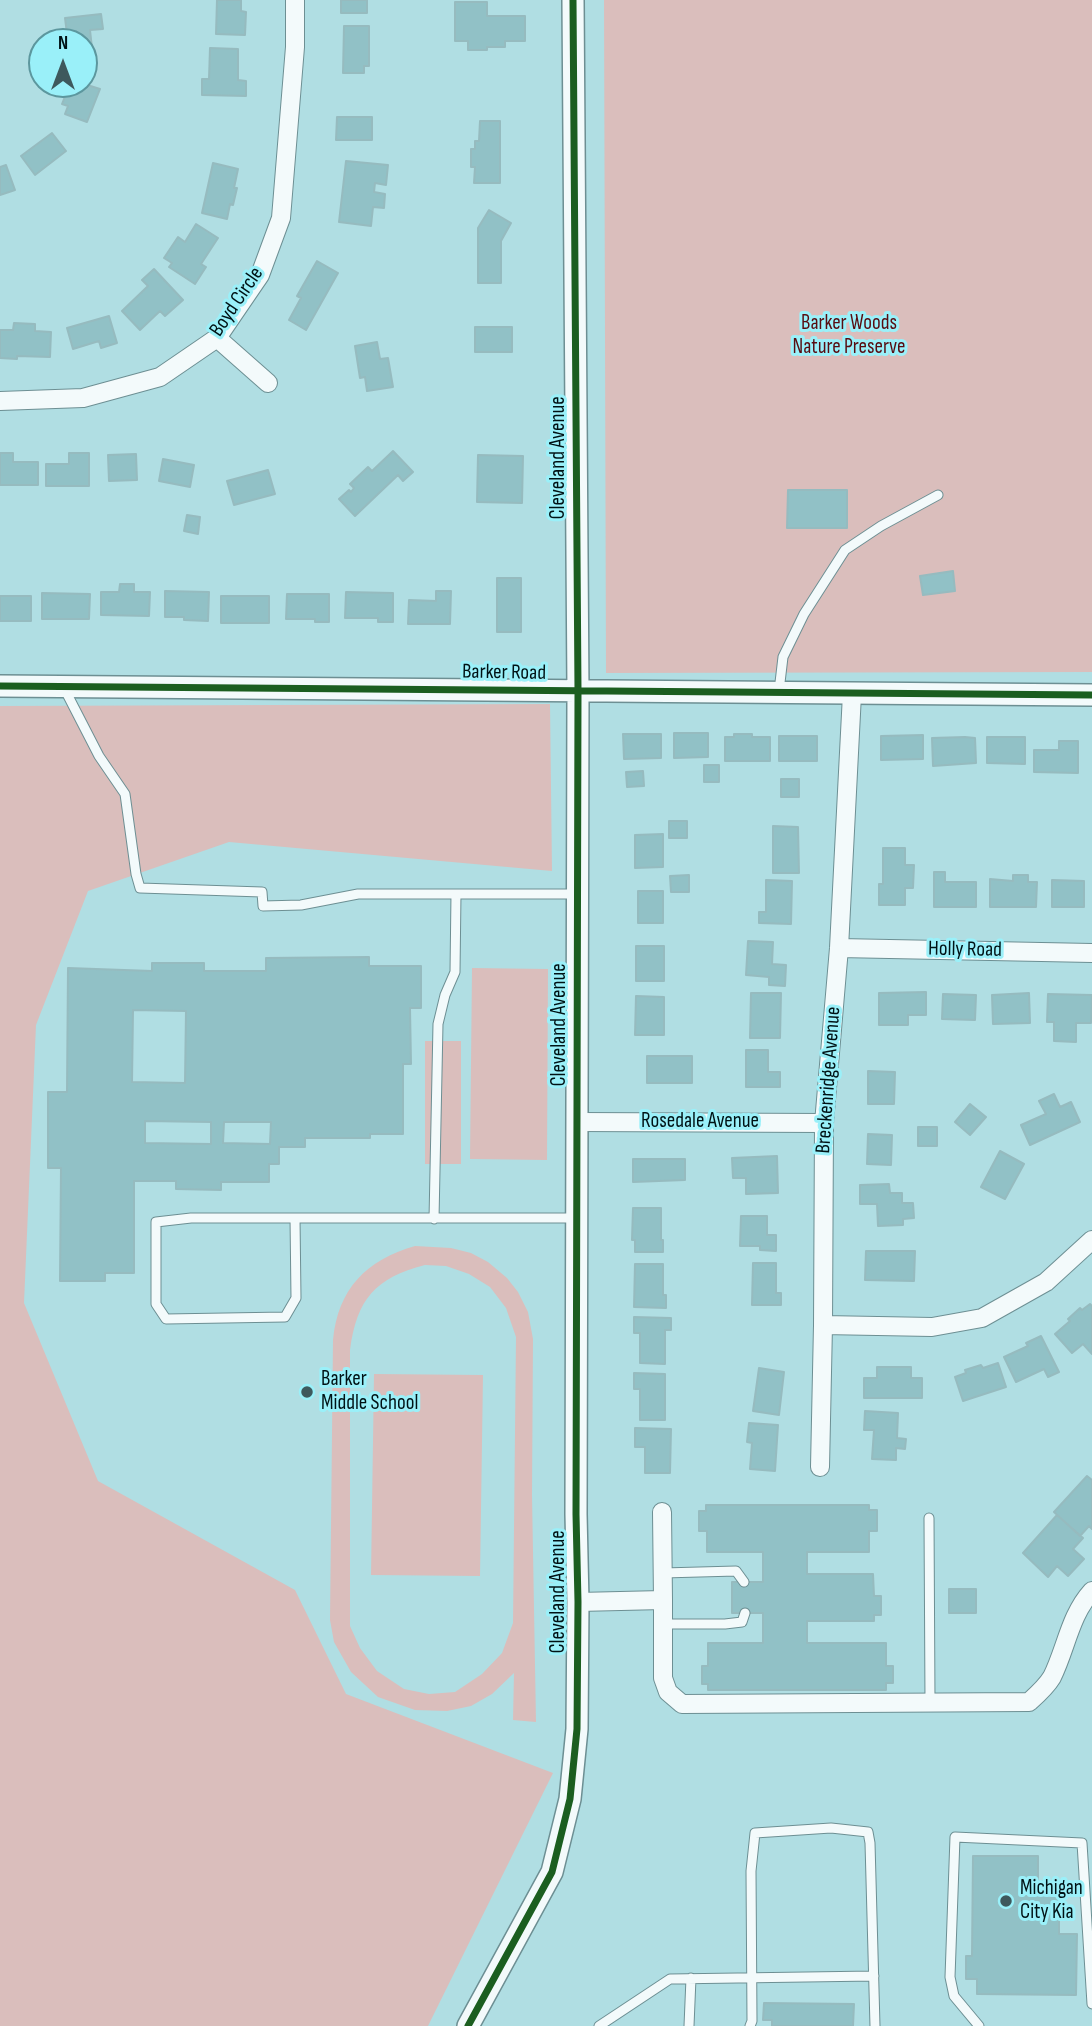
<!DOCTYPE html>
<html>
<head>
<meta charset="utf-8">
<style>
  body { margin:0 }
  #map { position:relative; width:1092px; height:2026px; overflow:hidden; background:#b0dee3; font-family:"Sofia Sans Condensed",sans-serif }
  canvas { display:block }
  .north { position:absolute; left:28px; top:28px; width:70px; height:70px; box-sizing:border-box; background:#9af0f9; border:2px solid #5c979e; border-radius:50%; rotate:0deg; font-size:19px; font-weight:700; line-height:28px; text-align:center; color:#001215 }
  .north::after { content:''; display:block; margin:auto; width:24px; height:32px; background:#3e595d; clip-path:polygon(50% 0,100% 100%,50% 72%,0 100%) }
</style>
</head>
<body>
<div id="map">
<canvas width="1092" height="2026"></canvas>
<div class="north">N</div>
</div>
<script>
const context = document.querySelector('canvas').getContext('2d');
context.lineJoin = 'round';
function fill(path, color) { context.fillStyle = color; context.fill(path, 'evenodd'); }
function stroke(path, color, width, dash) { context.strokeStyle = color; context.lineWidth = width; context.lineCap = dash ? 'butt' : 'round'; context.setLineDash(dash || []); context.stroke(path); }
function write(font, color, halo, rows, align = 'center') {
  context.font = font + ' "Sofia Sans Condensed",sans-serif'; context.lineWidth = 6; context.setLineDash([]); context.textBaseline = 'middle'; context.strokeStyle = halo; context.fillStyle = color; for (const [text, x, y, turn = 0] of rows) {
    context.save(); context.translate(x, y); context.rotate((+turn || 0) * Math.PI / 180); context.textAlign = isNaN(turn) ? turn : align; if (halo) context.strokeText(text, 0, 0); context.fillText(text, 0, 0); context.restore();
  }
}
const green = new Path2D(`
  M604 0H1092V672L606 673Z
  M550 704 552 871 229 842 88 891 36 1025 24 1303 98 1481 295 1590 346 1694 553 1773 428 2026H0V706Z
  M472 968 548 969 547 1160 470 1159Z
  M425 1041H461V1164H425Z
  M415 1246 451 1248 471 1253 488 1262 507 1278 518 1292 528 1312 533 1339 532 1495 536 1722 513 1720 514 1673 492 1694 471 1706 447 1711 415 1710 378 1697 351 1672 334 1642 330 1620 333 1340C338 1289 366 1260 415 1246ZM425 1265 446 1266 469 1274 490 1287 506 1308 516 1337 513 1623 502 1653 482 1674 455 1692 429 1694 404 1689 377 1671 360 1648 350 1626V1350C357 1299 375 1278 425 1265Z
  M374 1374 483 1375 480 1576 371 1575Z`);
const building = new Path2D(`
  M217 0H241V11L246 12 245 35 216 34Z
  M341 0H367V13H341Z
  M455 2H487V16H525V41H505V47H487V50H468V41H455Z
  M101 14 103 29 90 30 93 57 84 59V42H68L65 18Z
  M344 26H369V66H364V73H343Z
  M210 48 238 49V80L246 81V96L202 95V79H209Z
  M70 84H84L100 89 87 122 65 114 68 106 62 104Z
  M337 117H372V140H336Z
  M480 121H500V183H474L475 167H471V149H475V141H479Z
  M52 133 66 151 35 175 21 156Z
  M346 161 388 165 386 185 375 183 374 192 385 194 384 208 373 207 371 226 339 222Z
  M213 163 238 169 234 188H237L233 205 230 204 227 219 202 213Z
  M6 165 15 190 0 195V167Z
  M489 210 511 223 501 241V283H478V228Z
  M196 224 218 238 201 264 206 267 195 284 169 267 172 263 164 258 178 237 185 242Z
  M317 261 338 273 306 330 289 320 301 298 297 296Z
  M154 269 183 300 165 316 160 311 140 330 122 311 148 286 142 280Z
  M109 316 117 343 101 348 99 341 73 349 67 328Z
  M14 323 35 324V331L51 332 50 357 17 356V359L0 358V330H13Z
  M475 327H512V352H475Z
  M377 342 380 359 388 358 393 387 367 391 365 377 360 378 355 346Z
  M393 451 413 472 403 481 398 475 355 516 339 499 349 490 351 492 354 488 350 484 368 467 372 471Z
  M0 453H13V462H38V485H0Z
  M69 453H89V486H46V464H69Z
  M136 454 137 480 109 481 108 455Z
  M478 455 523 456 522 503 477 502Z
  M163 459 194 465 190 487 159 481Z
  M268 470 275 494 234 505 227 481Z
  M788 490H847V528H787Z
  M187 515 200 517 198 534 184 531Z
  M953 571 955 591 923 595 920 576Z
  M497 578H521V632H497Z
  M120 584H134V592H150L149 616 101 615V592H119Z
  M165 591 209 592 208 621 184 620V617H165Z
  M436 591H451L450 624H408L409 600 436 601Z
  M346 592 393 593V622H378V618H345Z
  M42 593 90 594 89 619H42Z
  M287 594H329V622H315V619H286Z
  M0 596H31V621H0Z
  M221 596H269V623H221Z
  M674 733H708V757L674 758Z
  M623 734H661V758L624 759Z
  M734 734H752V737H770V761H725V737H734Z
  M923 735V759L881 760V736Z
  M779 736H817V761H779Z
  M965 737 975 738 976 763 933 766 932 738Z
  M987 737H1025V764L987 763Z
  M1059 741H1078V773L1034 772V750H1059Z
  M704 765H719V782H704Z
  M643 771 644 786 627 787 626 772Z
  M781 779H799V797H781Z
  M669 821H687V838H669Z
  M773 826 798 827 799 873H773Z
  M663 834V867L635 868V835Z
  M883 848H905V865H914L913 888H905V905H879V884H883Z
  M934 872H945V882H976V907H934Z
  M689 875V892H671L670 876Z
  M1013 875H1028V882H1037L1036 907H990V879L1013 881Z
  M766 880 792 881 791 924 759 923V912H766Z
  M1052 880 1084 881V907H1052Z
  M638 891H663V923H638Z
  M748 941 773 942 772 964 786 965 785 986 769 985V977L746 975Z
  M636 946H664V981H636Z
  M369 957V966H421V1008H410L411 1064H403V1134H370V1138H305V1147H279V1164H269V1182H221V1190L176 1189V1181H134V1273H105V1281H60L61 1168H48V1092H67L68 968 152 971V963H204V971H266V958ZM133 1010 186 1011 185 1083 132 1082ZM145 1121 211 1122V1144L145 1143ZM224 1122H271L270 1144 223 1143Z
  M926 992V1015H908V1025H879V993Z
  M751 993H781L780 1038H750Z
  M1029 993 1030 1023 993 1024 992 995Z
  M943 994 976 995 975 1020 942 1019Z
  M1048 994 1092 995 1091 1023H1076V1042L1054 1041V1022H1047Z
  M636 996 664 997V1035H635Z
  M746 1050H768V1072H780V1087H746Z
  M647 1056H692V1083H647Z
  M868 1071 895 1072 894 1104H868Z
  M1054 1094 1060 1107 1071 1102 1080 1122 1030 1145 1021 1125 1046 1114 1039 1101Z
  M970 1104 986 1117 970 1135 955 1122Z
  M918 1127H937V1146H918Z
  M868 1134 892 1135 891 1165 867 1164Z
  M1000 1151 1024 1164 1005 1199 981 1187Z
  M777 1156 778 1193 746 1194V1178H733L732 1158Z
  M633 1159H685V1180L633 1182Z
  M889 1184 890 1193H902V1203H913L914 1218 903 1219V1225L878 1226 877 1204H860V1185Z
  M633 1208H661V1240H663V1252H635V1240H632Z
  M741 1216H767V1235H776V1251L760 1250V1246H740Z
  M866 1251H915L914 1281 865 1280Z
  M753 1263H776V1293H781V1305H752Z
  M635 1264H663V1295H666V1308L634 1307Z
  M1090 1304 1092 1306V1354L1083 1344 1072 1353 1055 1334 1070 1321 1068 1319 1080 1308 1082 1310Z
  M634 1317 671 1318V1330H665V1364L640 1363V1333H634Z
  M1041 1336 1059 1372 1048 1377 1044 1369 1016 1382 1004 1357 1028 1346 1026 1343Z
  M998 1363 1006 1387 963 1401 955 1377 966 1373 965 1370 981 1365 983 1368Z
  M877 1367H911V1378H922V1398H864V1378H877Z
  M759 1368 784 1372 779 1415 753 1411Z
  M634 1373 665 1374V1420H640V1389H634Z
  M865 1411 898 1413 897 1438 906 1439 905 1449 896 1448V1460L872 1459 874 1430H864Z
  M749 1423 778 1425 775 1471 750 1469 752 1443 747 1442Z
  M635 1428 671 1429 670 1473H645V1447H635Z
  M1087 1476 1092 1480V1529L1089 1526 1080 1536 1054 1512Z
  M706 1505H869V1510H877V1531H869V1552H807V1574H873L874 1596H881V1615H874V1621H807V1643H886V1666H893V1683H886V1690H708V1684H702V1666H708V1643H763V1613H732V1582H763V1552H707V1531H699V1511H706Z
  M1057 1515 1083 1538 1073 1549 1084 1559 1068 1576 1057 1566 1048 1577 1023 1553Z
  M949 1589H976V1613H949Z
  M973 1856H1038V1881H1059V1934H1077L1076 1995 977 1994V1979H966V1956H972Z
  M764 2003 854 2004 853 2026H772V2020H763Z`);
const service = new Path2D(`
  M64 688 99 756 125 794 136 874 140 888 262 892 263 906 301 905 358 894H576
  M779 691 783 657 804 614 845 550 881 526 938 495
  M295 1218 296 1298 285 1317 166 1319 156 1304V1222L191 1218H575
  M434 1219 438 1024 445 995 455 972 456 894
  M929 1518 930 1702
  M663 1573 736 1571 744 1582
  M663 1624H725L742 1622 745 1613
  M599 2026 670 1979 874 1976
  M689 2026 691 1978
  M750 2026 752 2021 751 1871 755 1833 831 1828 868 1832 870 1843 875 2026
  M979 2026 954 1996 950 1977 955 1837 1082 1843 1092 2004`);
const minor = new Path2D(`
  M217 338 268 383
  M0 401 83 398 160 377 217 338 260 275 281 218 295 47V0
  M839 948 1092 953
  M577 1122 824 1123
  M823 1325 932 1327 982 1318 1046 1282 1092 1240
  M820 1467 823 1325 824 1123 839 948 852 694
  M662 1512 663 1600
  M578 1602 663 1600V1678L668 1692 682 1704 1029 1702C1038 1694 1046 1687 1052 1677 1066 1649 1070 1615 1092 1591`);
const tertiary = new Path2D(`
  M0 686 1092 695
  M468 2026 552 1872 570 1799 577 1729 578 1602 576 1514 578 691 573 0`);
const cycleway = new Path2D(`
  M0 686 1092 695
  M468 2026 552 1872 570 1799 577 1729 578 1602 576 1514 578 691 573 0`);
const markers = [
  [307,1392,7,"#3e595d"],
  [1006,1901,7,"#3e595d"]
];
const streetNames = [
  ["Boyd Circle",237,302,-56],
  ["Cleveland Avenue",559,458,-90],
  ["Barker Road",504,673,1],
  ["Holly Road",965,950,1],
  ["Cleveland Avenue",560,1025,-90],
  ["Breckenridge Avenue",829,1080,-86],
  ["Rosedale Avenue",700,1122],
  ["Cleveland Avenue",559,1592,-90]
];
const parkNames = [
  ["Barker Woods",849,324],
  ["Nature Preserve",849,348]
];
const poiNames = [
  ["Barker",321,1380],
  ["Middle School",321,1404],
  ["Michigan",1020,1889],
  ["City Kia",1020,1913]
];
fill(green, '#dabebc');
fill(building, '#91c1c6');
stroke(building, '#96bbbf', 2);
stroke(service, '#6d8f93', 11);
stroke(minor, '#6d8f93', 20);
stroke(tertiary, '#6d8f93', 24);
stroke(service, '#f3fafb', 9);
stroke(minor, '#f3fafb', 18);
stroke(tertiary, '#f3fafb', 21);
stroke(cycleway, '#1b5e20', 7);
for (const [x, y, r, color] of markers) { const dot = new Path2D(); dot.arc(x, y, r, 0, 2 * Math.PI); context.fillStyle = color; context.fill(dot); stroke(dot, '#9af0f9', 2.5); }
write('21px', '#001215', '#9af0f9', streetNames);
write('21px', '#580b10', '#9af0f9', parkNames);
write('21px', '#001215', '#9af0f9', poiNames, 'left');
</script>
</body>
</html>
